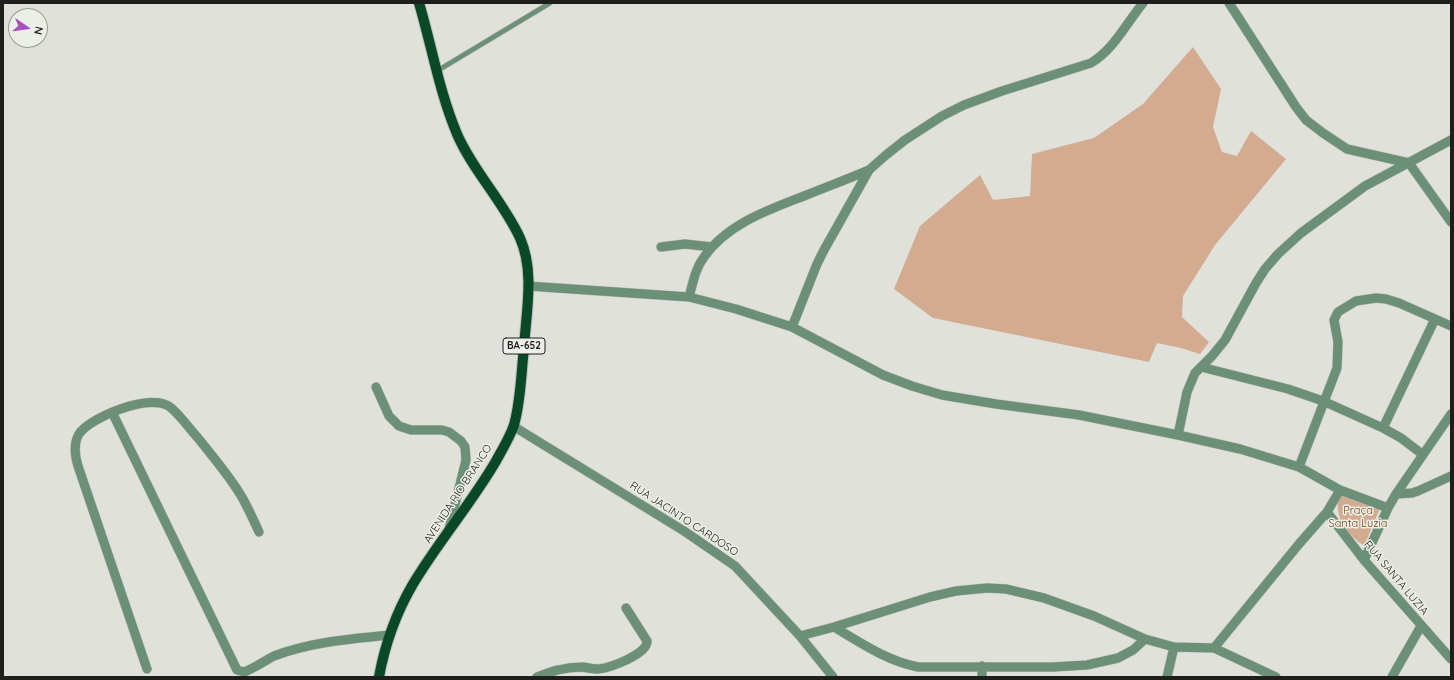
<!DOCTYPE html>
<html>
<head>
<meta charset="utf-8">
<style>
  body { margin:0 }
  #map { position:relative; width:1454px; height:680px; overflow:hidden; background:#dfe1da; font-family:Quicksand,sans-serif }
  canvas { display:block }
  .frame { position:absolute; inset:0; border:4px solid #1e1f1c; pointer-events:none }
  .north { position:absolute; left:8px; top:8px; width:40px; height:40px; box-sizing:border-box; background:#ecefe7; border:1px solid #9a9c96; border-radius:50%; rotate:103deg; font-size:11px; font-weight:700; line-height:16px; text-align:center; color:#1e1f1c }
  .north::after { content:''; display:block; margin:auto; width:14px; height:18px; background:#a751bf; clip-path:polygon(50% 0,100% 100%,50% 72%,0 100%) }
</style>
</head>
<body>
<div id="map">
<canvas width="1454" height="680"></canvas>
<div class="frame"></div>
<div class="north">N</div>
</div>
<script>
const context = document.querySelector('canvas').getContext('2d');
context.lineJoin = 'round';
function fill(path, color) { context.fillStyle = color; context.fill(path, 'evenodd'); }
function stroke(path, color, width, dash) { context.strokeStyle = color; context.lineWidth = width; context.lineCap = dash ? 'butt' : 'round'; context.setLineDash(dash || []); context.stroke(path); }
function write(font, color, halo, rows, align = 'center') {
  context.font = font + ' Quicksand,sans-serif'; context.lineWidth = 3; context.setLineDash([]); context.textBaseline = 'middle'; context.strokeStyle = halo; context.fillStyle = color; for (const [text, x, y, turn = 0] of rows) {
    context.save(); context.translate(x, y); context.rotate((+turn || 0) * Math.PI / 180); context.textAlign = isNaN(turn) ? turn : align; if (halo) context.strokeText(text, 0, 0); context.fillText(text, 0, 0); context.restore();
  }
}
const green = new Path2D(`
  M1193 47 1221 89 1213 127 1222 152 1237 156 1251 131 1286 159 1215 245 1183 296 1182 317 1209 342 1200 354 1181 348 1157 343 1149 362 933 318 894 289 920 226 980 175 993 200 1030 196 1032 154 1094 138 1143 104Z
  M1344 495 1381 506 1364 546C1347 533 1336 522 1338 499Z`);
const service = new Path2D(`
  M437 71 550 3`);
const minor = new Path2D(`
  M1229 3 1296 107 1306 120 1323 133 1347 149 1409 163 1451 222
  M661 247 685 244 712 247
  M528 286 689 297 736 309 792 327 883 375 912 386 942 395 996 404 1079 415 1178 435 1240 449 1299 467 1340 490 1388 508
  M689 297C693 283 695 269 704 257 727 224 768 210 804 196 826 187 848 179 869 170
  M792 327 817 264 824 250 869 170 886 155 905 140 942 116 964 105 1002 91 1091 63C1114 49 1126 24 1143 3
  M1201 367 1288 389 1323 401 1383 428 1401 438 1422 454
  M376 387 389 416 399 426 411 430H442L449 432 461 441 465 447 466 460 449 529
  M112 412 237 670 244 672C255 668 264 661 274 656 311 642 350 639 389 635
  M513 426 684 531 735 566 800 636 833 677
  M1383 428 1435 319
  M1178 435 1187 392 1195 373 1212 356 1225 340 1256 283 1265 269 1278 254 1301 233 1365 186 1451 140
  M1299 467 1337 368 1338 342 1334 320 1338 312 1356 301 1376 298 1386 299 1399 303 1451 326
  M1340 490 1327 512 1364 560 1451 659
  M1396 494 1412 493 1418 491 1451 476
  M1364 560 1388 508 1396 494 1451 414
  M834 627C861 643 887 661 918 667H1053L1087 665 1118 658 1133 650 1145 639
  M800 636 834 627 930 597 956 591 987 588 1006 589 1044 598 1094 616 1145 639 1174 647
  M1214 648 1299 544 1327 512
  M147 669 78 466C75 456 73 444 79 434 90 417 152 392 170 407 180 415 189 428 198 438 213 457 232 479 243 499 249 510 254 521 259 532
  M537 677C544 675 551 671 558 670 566 668 575 667 583 667 588 668 593 669 598 669 610 668 648 654 647 641L626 608
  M982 677V666
  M1167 677 1174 647 1214 648 1276 677
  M1392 677 1421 626`);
const primary = new Path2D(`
  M379 677C385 644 396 613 413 584 438 542 471 504 496 461 502 450 510 437 514 425 521 400 521 374 524 348 526 312 535 272 520 238 503 201 473 171 457 134 439 91 432 47 419 3`);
const shields = [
  [524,346,42]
];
const shieldNames = [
  ["BA-652",524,346]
];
const streetNames = [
  ["AVENIDA RIO BRANCO",458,494,-57],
  ["RUA JACINTO CARDOSO",684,519,33],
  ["RUA SANTA LUZIA",1396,578,50]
];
const parkNames = [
  ["Praça",1358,511],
  ["Santa Luzia",1358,524]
];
fill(green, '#d2ab90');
stroke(service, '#bcbeb8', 6);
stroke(minor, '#bcbeb8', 10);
stroke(primary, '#bcbeb8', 12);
stroke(service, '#6b8f77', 4.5);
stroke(minor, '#6b8f77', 9);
stroke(primary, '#0a4928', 10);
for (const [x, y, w] of shields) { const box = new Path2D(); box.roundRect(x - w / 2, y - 8, w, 16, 3); context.fillStyle = '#ecefe7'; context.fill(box); stroke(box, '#1e1f1c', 1); }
write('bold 10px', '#1e1f1c', null, shieldNames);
write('11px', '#1e1f1c', '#ecefe7', streetNames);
write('11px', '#784419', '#ecefe7', parkNames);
</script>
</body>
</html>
